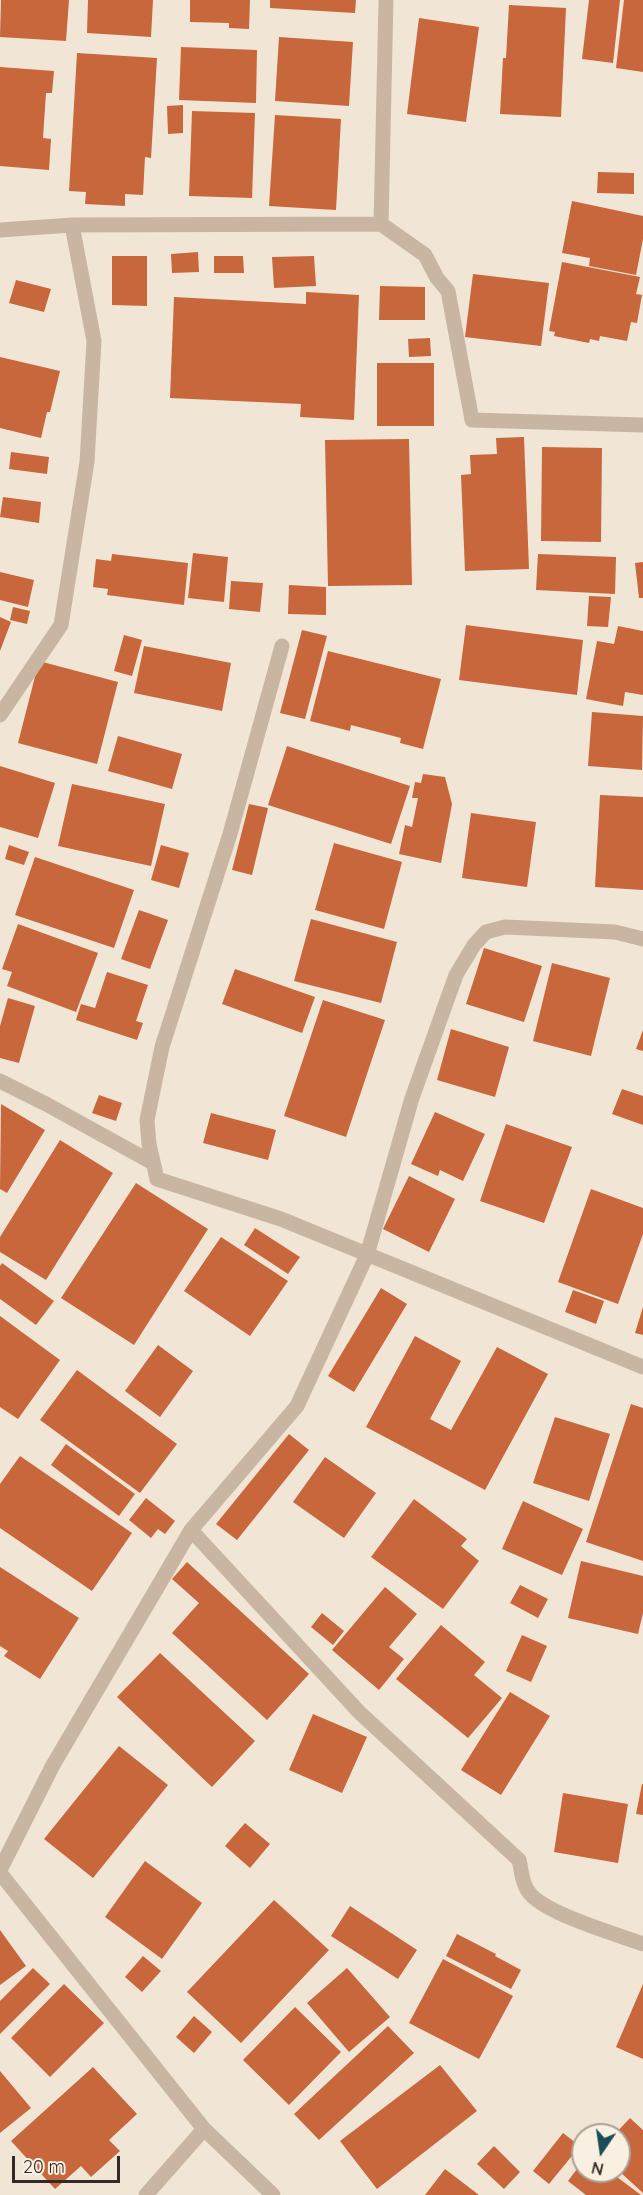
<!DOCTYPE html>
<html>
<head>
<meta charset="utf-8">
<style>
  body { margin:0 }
  #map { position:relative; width:643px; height:2195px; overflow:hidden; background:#f1e6d6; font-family:Quicksand,sans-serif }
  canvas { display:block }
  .north { position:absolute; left:571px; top:2123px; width:60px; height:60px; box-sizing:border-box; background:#f9f0e2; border:2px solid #aaa196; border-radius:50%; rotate:193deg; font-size:16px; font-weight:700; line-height:24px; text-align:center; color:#332a25 }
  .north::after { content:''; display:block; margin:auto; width:21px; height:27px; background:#1a4d55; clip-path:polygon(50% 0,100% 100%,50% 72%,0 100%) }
  .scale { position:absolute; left:12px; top:2156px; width:108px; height:27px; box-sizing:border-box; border:3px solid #332a25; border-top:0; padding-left:8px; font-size:18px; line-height:21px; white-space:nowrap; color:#332a25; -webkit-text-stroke:4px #f9f0e2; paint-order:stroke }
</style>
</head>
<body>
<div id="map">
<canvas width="643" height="2195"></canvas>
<div class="north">N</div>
<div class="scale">20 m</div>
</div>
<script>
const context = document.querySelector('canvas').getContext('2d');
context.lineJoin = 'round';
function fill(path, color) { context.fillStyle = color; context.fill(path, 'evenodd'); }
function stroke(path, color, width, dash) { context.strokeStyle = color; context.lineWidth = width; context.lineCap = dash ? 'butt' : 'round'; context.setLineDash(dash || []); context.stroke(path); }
const building = new Path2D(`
  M1 0H69L66 41 0 37Z
  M88 0H153L151 37 87 33Z
  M190 0H250L249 29 229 28V23L190 22Z
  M270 0H356L355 13 270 8Z
  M589 0H620L613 63 582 59Z
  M624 0H643V72L616 68Z
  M509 5 566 8 561 117 500 114 503 58H506Z
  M419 18 479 27 466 122 407 114Z
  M279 37 353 42 349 106 275 101Z
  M181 47 257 50 256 103 179 100Z
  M77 53 157 58 151 158 145 157 143 195 125 194V206L85 204 86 192 69 191Z
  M0 67 54 71 52 93H46L43 138 51 139 49 170 0 166Z
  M183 105V133L168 134 167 106Z
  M192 111 255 113 252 198 189 196Z
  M275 115 341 119 336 210 269 206Z
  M598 172 634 173V194L597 193Z
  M572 201 643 216V239L636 275 589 266 590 258 562 253Z
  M198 252 199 272 172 273 171 254Z
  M112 256H147V306L112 305Z
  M214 256H243L244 273H214Z
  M314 256 316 286 274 288 272 257Z
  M562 262 640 277 636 294 642 295 637 323 631 322 627 341 600 336 599 341 590 339 589 343 554 336 555 332 549 331Z
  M473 274 549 283 541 346 465 337Z
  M16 280 51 289 44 312 9 303Z
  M380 286 425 287V320H379Z
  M306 292 359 295 354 420 300 417 301 404 170 398 174 297 306 304Z
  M430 338 431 356 409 357 408 339Z
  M0 357 60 371 50 412H47L41 438 0 428Z
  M377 363H434V426H377Z
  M524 437 529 569 465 571 461 475 471 474 470 455 497 454 496 438Z
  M409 439 412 585 328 586 325 440Z
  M542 447 602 448 601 542 541 541Z
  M11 452 49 457 47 474 9 469Z
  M3 497 41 502 39 523 0 517Z
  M193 553 228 557 224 602 188 598Z
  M112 554 188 563 184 605 107 595 108 589 93 587 96 559 111 561Z
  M538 554 616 557 615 594 536 590Z
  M643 562V598H639L635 563Z
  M0 572 34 580 28 607 0 600Z
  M231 581 263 583 260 612 229 609Z
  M289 585 326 587V615L288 614Z
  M589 596 611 597 608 627 587 626Z
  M13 607 30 611 27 624 10 620Z
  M0 617 11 622 0 651Z
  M466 625 583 640 577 695 459 680Z
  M618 626 643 631V695L625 692 623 706 586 699 597 641 614 644Z
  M302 630 327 636 305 719 280 713Z
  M124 635 142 640 132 676 114 671Z
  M144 646 231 663 222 711 134 693Z
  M328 651 441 679 423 749 400 743 401 738 351 725 350 731 310 721Z
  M39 661 118 682 97 764 18 743Z
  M592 712 643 716 642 770 588 766Z
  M118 736 182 754 172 789 108 771Z
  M287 746 410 786 391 844 268 805Z
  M0 766 55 783 38 838 0 827Z
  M423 774 445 777 452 804 441 863 399 854 405 825 412 827 418 798H412L415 782 421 783Z
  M72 784 165 804 151 866 58 846Z
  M600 795 643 797V890L595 887Z
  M249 804 268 808 252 875 232 870Z
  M471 813 536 822 527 887 462 878Z
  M334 843 402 862 384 929 315 910Z
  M9 845 29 852 24 865 5 859Z
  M161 845 189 853 179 888 151 880Z
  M35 857 134 890 114 948 15 915Z
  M139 910 168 920 150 969 121 959Z
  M311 919 397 942 381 1003 294 981Z
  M18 924 98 953 76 1012 7 986 12 972 2 969Z
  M484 948 542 966 524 1022 466 1004Z
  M552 963 610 978 591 1056 533 1041Z
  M235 969 315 997 302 1033 222 1004Z
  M107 972 148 985 136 1021 143 1023 137 1040 76 1020 81 1004 95 1008Z
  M8 998 35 1006 19 1063 0 1058V1026Z
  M323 1000 385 1020 346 1137 284 1116Z
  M451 1029 509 1047 495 1097 437 1080Z
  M643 1030V1051L636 1049Z
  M622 1089 643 1096V1125L612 1114Z
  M99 1095 122 1103 116 1121 92 1113Z
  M1 1104 45 1130 7 1193 0 1189Z
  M435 1112 485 1134 463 1181 440 1170 438 1176 411 1164Z
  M211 1113 276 1130 268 1160 203 1143Z
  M506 1124 572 1147 544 1223 480 1201Z
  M60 1140 113 1173 46 1280 0 1252V1237Z
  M409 1176 455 1199 429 1252 383 1229Z
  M136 1183 208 1229 134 1345 61 1298Z
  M591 1189 643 1208V1234L618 1304 558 1282Z
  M255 1228 300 1257 288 1274 244 1245Z
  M221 1237 288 1281 250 1336 184 1291Z
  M2 1263 54 1301 36 1325 0 1299V1266Z
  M381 1288 407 1304 354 1392 328 1376Z
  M573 1290 604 1301 596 1324 565 1312Z
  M643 1307V1335L635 1333Z
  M0 1316 60 1360 18 1419 0 1407Z
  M415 1336 461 1361 430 1419 451 1430 497 1347 548 1374 485 1490 366 1427Z
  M158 1345 193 1371 160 1417 125 1391Z
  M77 1370 177 1444 140 1493 40 1420Z
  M631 1404 643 1408V1561L586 1542Z
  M555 1417 610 1434 589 1501 533 1483Z
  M289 1434 309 1450 237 1540 216 1524Z
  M66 1444 135 1494 119 1516 51 1465Z
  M20 1456 132 1533 92 1591 0 1528V1484Z
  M325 1457 376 1493 344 1538 293 1502Z
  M146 1498 175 1521 165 1534 158 1529 151 1538 129 1520Z
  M414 1499 467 1539 461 1546 479 1561 443 1609 371 1557Z
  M523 1501 583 1529 562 1575 502 1549Z
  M581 1561 643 1576V1613L638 1634 568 1618Z
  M187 1562 309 1674 267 1720 172 1633 199 1603 172 1579Z
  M0 1567 79 1618 40 1679 4 1656 8 1651 0 1646Z
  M520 1585 548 1599 538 1618 510 1603Z
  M385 1587 417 1614 389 1647 404 1659 379 1690 332 1650Z
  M322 1613 344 1631 333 1645 311 1627Z
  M441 1625 485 1662 474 1675 502 1698 468 1738 396 1679Z
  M522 1635 547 1646 531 1682 506 1671Z
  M160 1653 255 1741 212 1787 117 1697Z
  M510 1692 550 1716 501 1795 461 1770Z
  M313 1714 367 1737 342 1793 289 1770Z
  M119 1746 168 1785 93 1878 44 1839Z
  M642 1784H643V1815L636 1814Z
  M563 1793 628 1804 618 1863 554 1852Z
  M245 1823 270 1844 250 1868 225 1846Z
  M145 1861 202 1903 162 1959 105 1917Z
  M274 1900 329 1950 241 2043 187 1992Z
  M350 1906 417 1950 398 1979 331 1936Z
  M0 1930 26 1966 0 1985Z
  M457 1934 496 1954 495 1956 521 1970 511 1989 446 1956Z
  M143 1956 161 1971 142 1992 125 1977Z
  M443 1959 513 1996 479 2059 409 2023Z
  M33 1968 50 1984 0 2034V2001Z
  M347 1968 390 2017 349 2052 307 2003Z
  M64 1984 104 2023 50 2077 11 2038Z
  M643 1984V2059L616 2047Z
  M295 2007 341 2052 289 2105 243 2060Z
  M194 2016 212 2032 194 2053 176 2037Z
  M388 2026 414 2053 319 2140 294 2114Z
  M440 2065 477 2111 377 2189 340 2141Z
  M93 2067 137 2114 109 2140 120 2151 91 2177 81 2166 55 2189 11 2141Z
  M0 2071 31 2108 0 2133Z
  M630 2118 643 2130V2193L619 2171V2135H614Z
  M563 2133 580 2146 549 2184 533 2171Z
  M494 2146 520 2172 504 2189 477 2164Z
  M583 2161V2171H609L641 2195H586L568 2181Z
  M445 2169 479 2195H425Z`);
const minor = new Path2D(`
  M381 224 386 0
  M0 230 72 225 381 224 425 255 437 278 448 291 472 420 643 425
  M282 646 230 834 162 1047 147 1120 149 1144 157 1179 281 1219 643 1367
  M0 715 61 625 87 462 94 341 72 225
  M0 1081 46 1104 153 1163
  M191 1530 359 1712 519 1860C522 1871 521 1881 528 1891 542 1913 616 1934 643 1944
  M0 1870 53 1765 191 1530 297 1406 367 1255 412 1098 456 975 474 945 486 932 505 927 615 932 643 939
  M0 1873 204 2129 273 2195
  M146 2195 204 2129`);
fill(building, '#c8663c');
stroke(minor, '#c9b6a2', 15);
</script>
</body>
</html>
